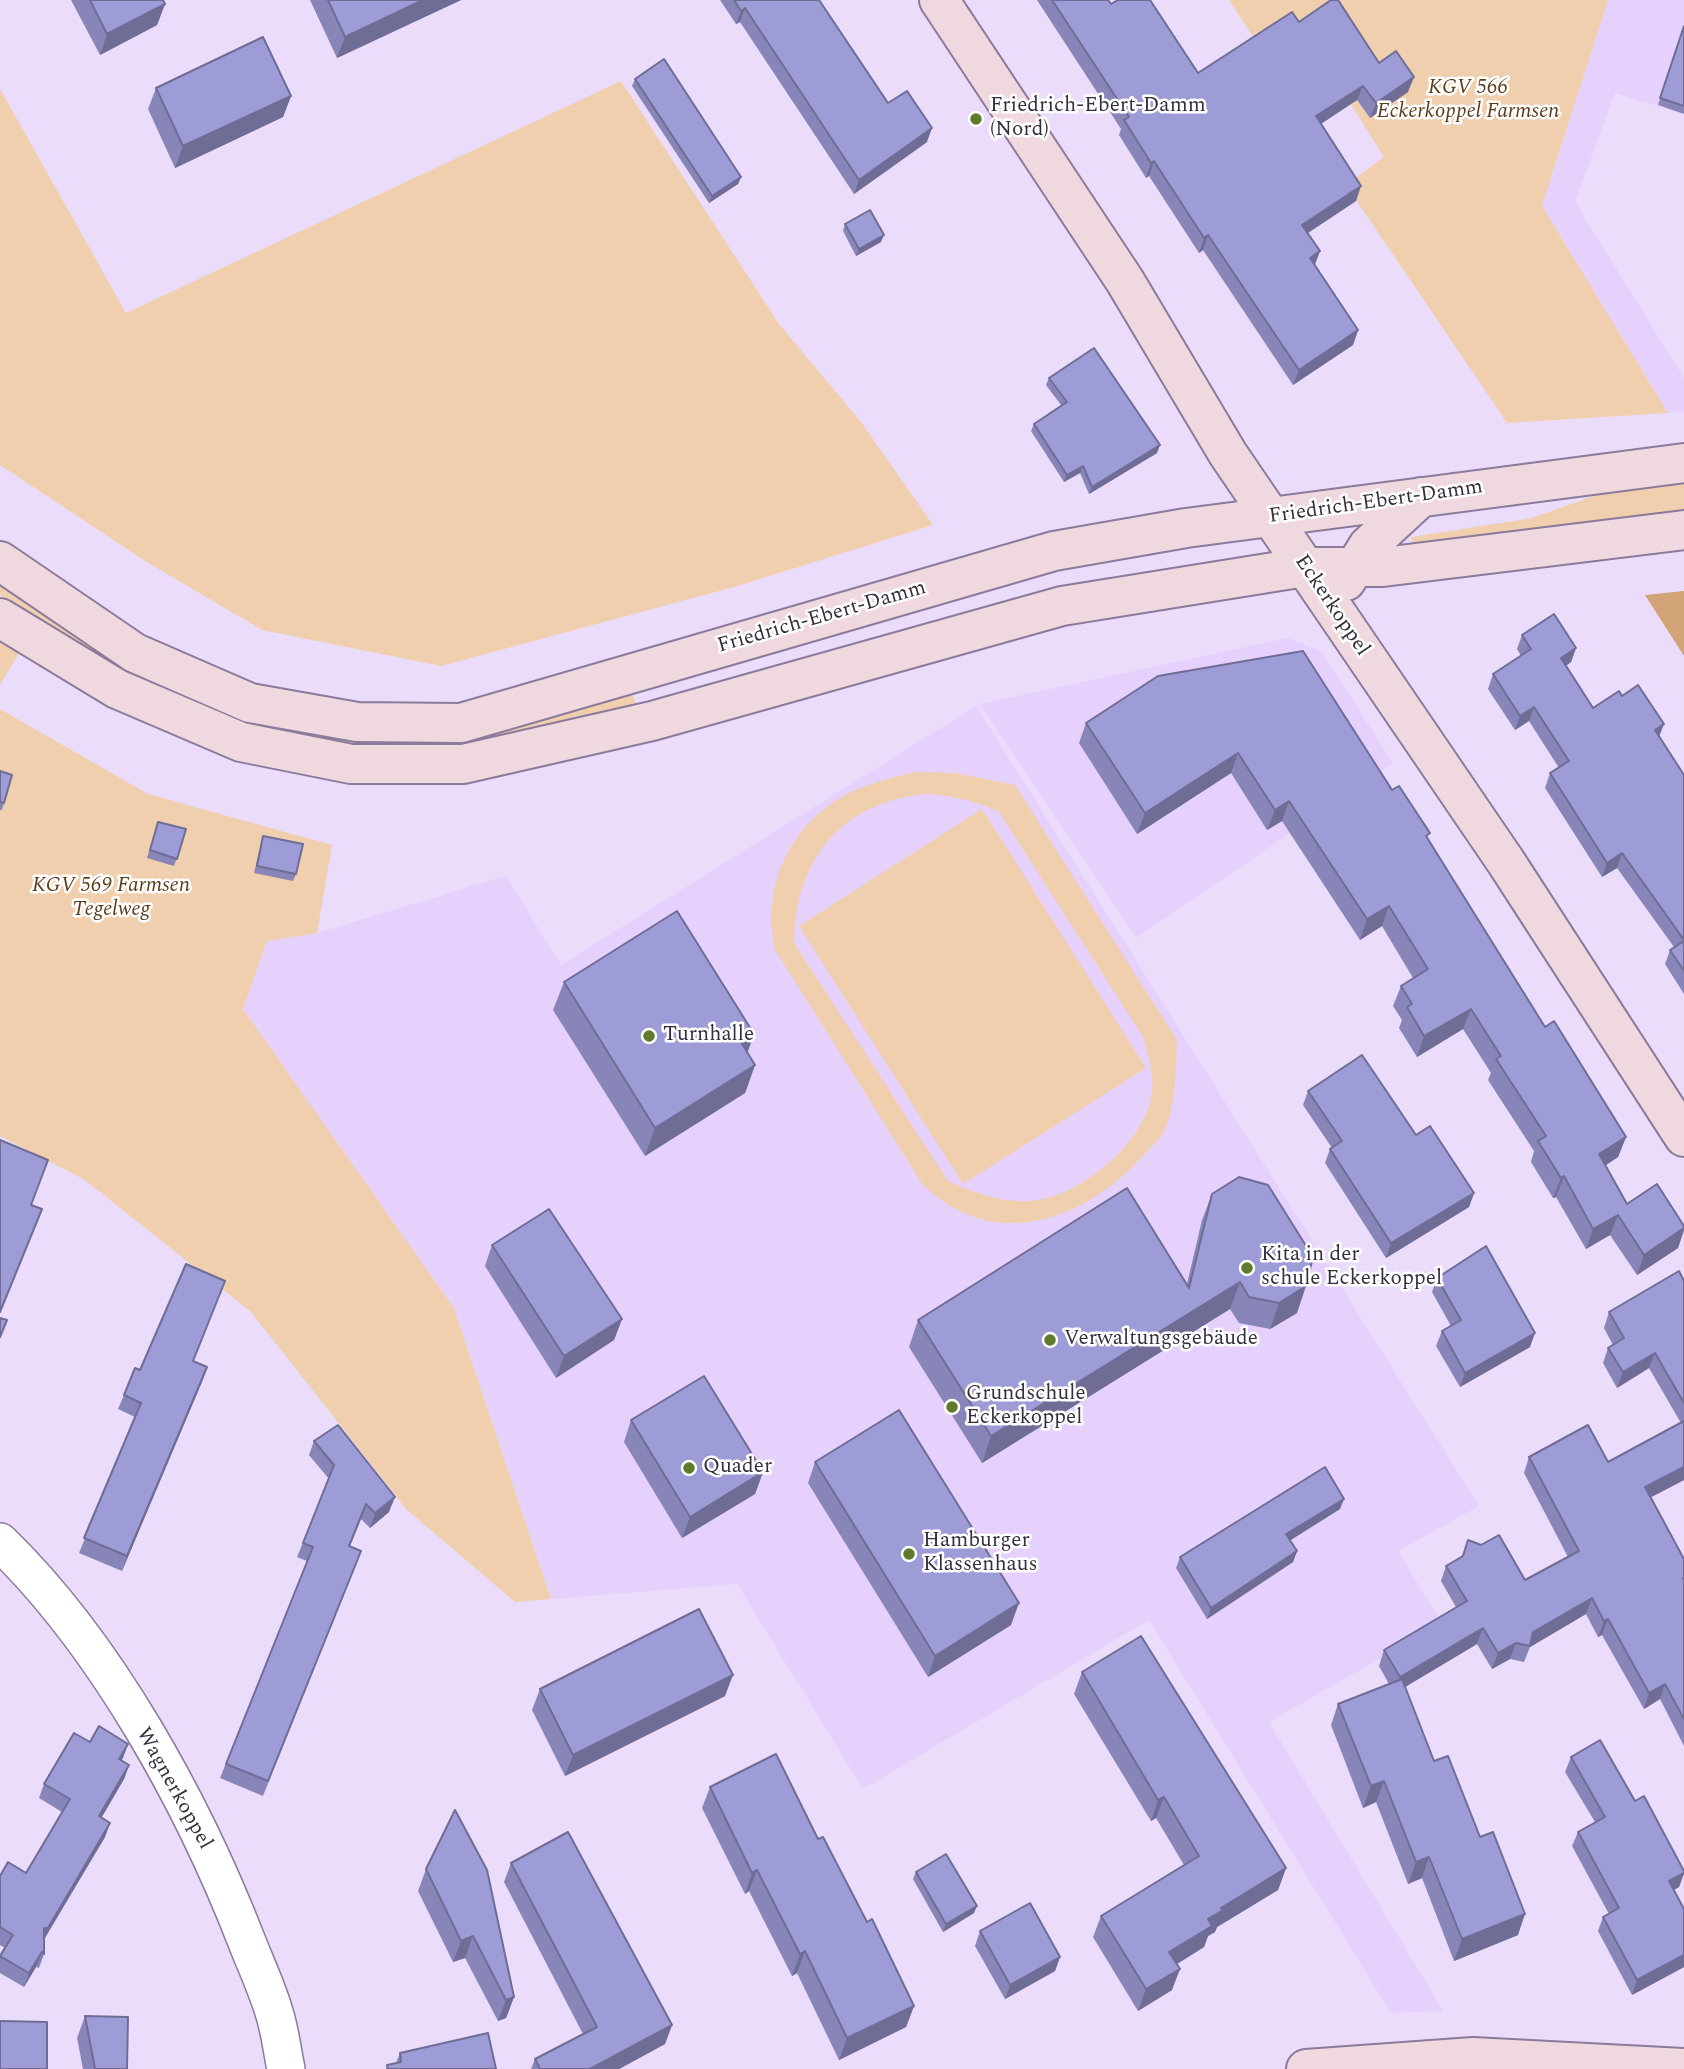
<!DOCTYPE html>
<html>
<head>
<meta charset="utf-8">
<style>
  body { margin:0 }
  canvas { display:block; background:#eadcfa }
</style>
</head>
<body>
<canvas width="1684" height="2069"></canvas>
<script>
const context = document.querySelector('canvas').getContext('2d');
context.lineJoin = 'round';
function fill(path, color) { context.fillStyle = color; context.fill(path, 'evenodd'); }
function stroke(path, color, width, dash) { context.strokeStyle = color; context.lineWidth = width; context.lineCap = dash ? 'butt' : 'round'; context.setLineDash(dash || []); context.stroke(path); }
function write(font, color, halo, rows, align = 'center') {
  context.font = font + ' Spectral,serif'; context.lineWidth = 5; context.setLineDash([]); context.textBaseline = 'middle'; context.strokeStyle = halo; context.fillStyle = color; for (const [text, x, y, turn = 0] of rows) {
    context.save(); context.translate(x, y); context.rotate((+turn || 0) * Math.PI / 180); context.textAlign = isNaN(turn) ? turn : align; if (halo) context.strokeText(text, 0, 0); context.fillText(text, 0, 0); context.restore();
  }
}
const built = new Path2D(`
  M1608 0H1684V114L1615 93 1575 202 1684 378V412L1668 413 1542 206Z
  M1288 638 1321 651 1393 763 1136 938 980 704Z
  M976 706 1479 1506 1398 1551 1442 1623 1269 1722 1443 2011 1391 2013 1149 1620 863 1789 737 1584 551 1599 454 1308 243 1009 267 940 317 933 506 876 561 965Z`);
const green = new Path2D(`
  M1229 0H1608L1542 206 1668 413 1507 423 1346 185 1384 157 1294 14 1255 40Z
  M621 81 779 324 861 422 933 525 734 587 441 666 262 630 145 561 0 465V89L126 313Z
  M1684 482V513L1441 543 1413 542 1411 537 1532 518 1605 492Z
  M0 586 99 652 150 681 209 707 280 727 632 693 637 706 479 744 401 748 334 746 227 721 130 679 0 595Z
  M0 641 19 653 0 685Z
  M0 709 148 794 332 845 317 933 267 941 243 1009 454 1308 551 1599 515 1602 407 1510 251 1312 85 1180 0 1136Z
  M918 772 955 773 1015 785 1177 1040C1176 1066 1176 1112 1162 1135 1156 1143 1147 1151 1140 1159 1080 1223 993 1252 923 1185L775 950C762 894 784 836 832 803 857 786 888 778 918 772ZM923 794C951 795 973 800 999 812L1143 1037C1148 1054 1154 1073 1152 1091 1148 1137 1091 1187 1047 1198 1013 1207 979 1195 948 1181L794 943C796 860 838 805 923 794Z
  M982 809 1146 1068 963 1184 799 926Z`);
const forest = new Path2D(`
  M1684 591V656L1645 595Z`);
const street = new Path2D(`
  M0 1542C107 1646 193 1803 247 1942 256 1965 267 1988 274 2012 280 2030 282 2050 286 2069`);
const secondary = new Path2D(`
  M939 0 1125 281 1228 454 1506 862 1684 1137
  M0 561 135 653 250 703 357 722 461 723 1054 551 1186 528 1684 463
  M1346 581 1368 546 1421 497
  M0 618 117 689 241 742 351 764H463L652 721 1062 606 1305 567H1383L1684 530
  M1306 2069 1473 2057 1684 2068`);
const wall = new Path2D(`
  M71 0H163L165 4 157 25 100 55Z
  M310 0H461L337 58Z
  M720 0H819L888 103 927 142 854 194 740 22 736 24Z
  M1037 0H1108L1111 4 1198 73 1299 22 1379 63 1408 92 1370 118 1357 100 1321 124 1356 201 1308 233 1320 251 1315 265 1358 330 1353 345 1293 385 1203 250 1199 253 1149 176 1146 178 1119 135 1121 129Z
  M1684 25V114L1658 105Z
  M635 79 741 177 738 184 709 203 632 86Z
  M156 88 291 96 283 117 175 168 148 109Z
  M845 224 881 242 856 256 843 231Z
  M1049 378 1157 453 1089 494 1080 473 1064 482 1031 431 1034 424 1061 405 1046 385Z
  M1522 635 1576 648 1571 662 1566 666 1593 708 1622 696 1664 724 1659 736 1684 775V994L1665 964 1670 950 1674 947 1617 868 1602 877 1545 788 1550 773 1559 768 1529 721 1515 730 1488 689 1493 674 1521 656 1517 649Z
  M1158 676 1392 790 1428 839 1545 1027 1626 1137 1618 1157 1605 1166 1627 1204 1684 1226V1231L1678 1248 1637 1275 1610 1235 1586 1249 1556 1197 1553 1198 1531 1162 1534 1151 1488 1080 1491 1073 1463 1029 1417 1057 1399 1028 1402 1020 1393 1006 1401 986 1413 978 1382 926 1360 940 1282 821 1267 830 1231 773 1137 834 1079 743 1086 723Z
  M0 771 4 803 2 810H0Z
  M158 822 186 829 174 866 147 858Z
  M263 836 296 874 293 881 254 873 261 844Z
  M564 982 754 1034 747 1053 755 1065 745 1093 645 1156 553 1010Z
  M1308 1091 1416 1135 1474 1193 1469 1207 1386 1258 1325 1163 1330 1149 1332 1148 1303 1105Z
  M1212 1194 1297 1313 1270 1329 1239 1323 1230 1309 982 1463 909 1347 918 1320 1187 1284 1202 1220Z
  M492 1245 622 1319 614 1340 556 1378 485 1266Z
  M1437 1278 1530 1347 1460 1387 1436 1346 1442 1331 1451 1326 1432 1292Z
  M1684 1281V1480L1651 1497 1684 1559V1746L1660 1699 1644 1709 1602 1635 1598 1637 1586 1614 1530 1647 1524 1662 1510 1659 1492 1669 1477 1644 1405 1687 1434 1761 1518 1935 1454 1961 1422 1878 1408 1884 1376 1802 1363 1808 1331 1725 1338 1704 1389 1684 1379 1666 1384 1650 1456 1607 1441 1581 1446 1566 1462 1556 1468 1540 1525 1580 1568 1557 1524 1473 1529 1457 1608 1462 1681 1423 1649 1368 1617 1388 1603 1363 1608 1348 1613 1345 1604 1328 1609 1312Z
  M194 1361 207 1367 122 1571 79 1553 135 1417 118 1409 124 1395 140 1370Z
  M631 1420 763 1472 755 1494 682 1538 624 1442Z
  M314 1441 389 1512 370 1528 361 1519 350 1546 356 1565 263 1796 220 1778 307 1561 297 1557 329 1479 309 1455Z
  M815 1462 1011 1625 928 1677 808 1483Z
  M1340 1509 1290 1540 1297 1551 1293 1562 1207 1619 1176 1568 1180 1557Z
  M1082 1672 1286 1868 1278 1890 1217 1927 1215 1932 1208 1936 1204 1947 1177 1964 1172 1990 1138 2011 1093 1937 1101 1916 1184 1865 1156 1818 1151 1821 1074 1694Z
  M540 1689 725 1696 565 1776 532 1710Z
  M90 1742 128 1744 121 1761 129 1765 124 1779 102 1817 110 1823 105 1837 44 1940V1954L39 1968 36 1967 24 1987 0 1973V1957L5 1948 0 1945V1876L26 1873 62 1812 39 1798 44 1784Z
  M1571 1757 1635 1801 1684 1871V1874L1679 1887 1674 1890 1684 1909V1967L1632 1995 1598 1931 1603 1917 1609 1914 1572 1846 1578 1832 1595 1822 1565 1772Z
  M710 1787 818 1839 914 2006 906 2027 839 2060 797 1973 792 1976 749 1891 745 1894 702 1808Z
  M511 1863 672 2025 665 2044 619 2069H531L535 2059 583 2034 504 1882Z
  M426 1869 514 1997 506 2018 498 2021 465 1958 453 1962 418 1891Z
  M916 1872 974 1913 943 1932 913 1879Z
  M980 1931 1060 1957 1055 1971 1005 1999 975 1946Z
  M85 2016 127 2069H83L77 2038Z
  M400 2053 496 2069H386L387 2065 396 2063Z`);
const shadedWall = new Path2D(`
  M423 0H461L337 58 345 37Z
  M165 4 157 25 100 55 107 34Z
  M745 8 740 22 736 24 741 11Z
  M1414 77 1408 92 1370 118 1376 103Z
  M1363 86 1357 100 1310 131 1316 116Z
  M291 96 283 117 175 168 183 146Z
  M932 128 927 142 854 194 859 180Z
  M1154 161 1149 176 1146 178 1151 163Z
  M741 177 738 184 709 203 712 196Z
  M1361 186 1356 201 1297 240 1302 225Z
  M884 235 881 242 856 256 859 249Z
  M1208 235 1203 250 1199 253 1204 238Z
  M1320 251 1314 266 1310 258Z
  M1358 330 1353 345 1293 385 1299 370Z
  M1160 445 1157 453 1089 494 1092 487Z
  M1083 466 1080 473 1064 482 1067 475Z
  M1576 648 1571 662 1556 672 1561 658Z
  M1534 707 1529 721 1515 730 1520 716Z
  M1664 724 1658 739 1655 730Z
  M1238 753 1231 773 1137 834 1145 813Z
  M1289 801 1282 821 1267 830 1275 810Z
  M1622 853 1617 868 1602 877 1607 863Z
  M1389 906 1382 926 1360 940 1367 919Z
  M1471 1009 1463 1029 1417 1057 1424 1036Z
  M754 1034 744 1062 741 1042Z
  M755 1065 745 1093 645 1156 655 1128Z
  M1626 1137 1618 1157 1591 1174 1599 1154Z
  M1564 1176 1556 1197 1553 1198 1561 1178Z
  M1474 1193 1469 1207 1386 1258 1391 1243Z
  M1618 1215 1610 1235 1586 1249 1593 1229Z
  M1684 1228 1678 1248 1637 1275 1644 1255Z
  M1240 1282 1230 1309 982 1463 991 1436Z
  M1306 1286 1297 1313 1270 1329 1279 1303Z
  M622 1319 614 1340 556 1378 564 1356Z
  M1535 1333 1530 1347 1460 1387 1465 1373Z
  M1655 1353 1649 1368 1617 1388 1623 1372Z
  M207 1367 202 1382 122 1571 127 1556Z
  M1684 1467V1480L1640 1503 1645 1487Z
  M763 1472 755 1494 682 1538 690 1517Z
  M395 1497 389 1512 370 1528 375 1513Z
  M1344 1499 1340 1509 1283 1545 1286 1534Z
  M1297 1551 1293 1562 1207 1619 1211 1608Z
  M1592 1598 1586 1614 1530 1647 1533 1632Z
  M1019 1603 1011 1625 928 1677 935 1656Z
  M1608 1619 1602 1635 1598 1637 1604 1621Z
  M1483 1628 1477 1644 1395 1693 1400 1677Z
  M1516 1643 1510 1659 1492 1669 1498 1653Z
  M733 1675 725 1696 565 1776 573 1755Z
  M1665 1684 1660 1699 1644 1709 1649 1693Z
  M128 1744 123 1758 114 1774 119 1759Z
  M129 1765 124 1779 94 1830 99 1816Z
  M1384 1781 1376 1802 1363 1808 1371 1786Z
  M1164 1797 1156 1818 1151 1821 1158 1800Z
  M110 1823 105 1837 42 1942 44 1928Z
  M1429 1857 1422 1878 1408 1884 1416 1862Z
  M1286 1868 1278 1890 1217 1927 1215 1932 1208 1936 1204 1947 1161 1974 1169 1952 1221 1908Z
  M757 1870 749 1891 745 1894 752 1873Z
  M1684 1873 1679 1887 1664 1895 1669 1881Z
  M977 1906 974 1913 943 1932 946 1924Z
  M1525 1914 1518 1935 1454 1961 1462 1939Z
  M473 1936 465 1958 453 1962 461 1941Z
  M805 1951 797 1973 792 1976 800 1954Z
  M42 1952 36 1967 24 1987 29 1973Z
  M1684 1955V1967L1632 1995 1637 1980Z
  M1060 1957 1055 1971 1005 1999 1010 1985Z
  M1180 1969 1172 1990 1138 2011 1146 1989Z
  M514 1997 506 2018 498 2021 506 2000Z
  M914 2006 906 2027 839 2060 847 2038Z
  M672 2025 665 2044 619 2069H590Z`);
const building = new Path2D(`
  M90 0H163L165 4 107 34Z
  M328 0H423L345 37Z
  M734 0H819L888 103 907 91 932 128 859 180 745 8 741 11Z
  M1052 0H1108L1111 4 1118 0H1150L1198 73 1292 12 1299 22 1331 0H1338L1379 63 1396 51 1414 77 1376 103 1363 86 1316 116 1361 186 1302 225 1320 251 1310 258 1358 330 1299 370 1208 235 1204 238 1154 161 1151 163 1124 120 1129 117Z
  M1684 26V106L1660 98Z
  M263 37 291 96 183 146 156 88Z
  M664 59 741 177 712 196 635 79Z
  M870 210 884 235 859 249 845 224Z
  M1094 348 1160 445 1092 487 1083 466 1067 475 1034 424 1067 402 1049 378Z
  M1554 614 1576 648 1561 658 1593 708 1619 691 1622 696 1638 685 1664 724 1655 730 1684 775V940L1622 853 1607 863 1550 773 1569 761 1534 707 1520 716 1493 674 1531 649 1522 635Z
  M1303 651 1392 790 1399 786 1430 833 1426 836 1545 1027 1554 1021 1626 1137 1599 1154 1627 1204 1657 1184 1684 1226V1228L1644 1255 1618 1215 1593 1229 1564 1176 1561 1178 1538 1141 1546 1136 1496 1059 1501 1056 1471 1009 1424 1036 1407 1007 1412 1004 1401 986 1428 969 1389 906 1367 919 1289 801 1275 810 1238 753 1145 813 1086 723 1158 676Z
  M0 771 12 775 4 803 0 802Z
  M158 822 186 829 177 859 150 850Z
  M263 836 303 844 296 874 257 866Z
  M677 911 754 1034 741 1042 755 1065 655 1128 564 982Z
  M1684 941V971L1670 950Z
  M1362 1055 1416 1135 1430 1126 1474 1193 1391 1243 1330 1149 1342 1141 1308 1091Z
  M0 1140 48 1160 31 1205 42 1209 0 1312Z
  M1239 1177 1268 1185 1313 1257 1306 1286 1279 1303 1249 1297 1240 1282 991 1436 918 1320 1127 1188 1189 1288 1212 1194Z
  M549 1209 622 1319 564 1356 492 1245Z
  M1486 1246 1535 1333 1465 1373 1442 1331 1461 1320 1437 1278Z
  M186 1264 225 1281 193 1361 207 1367 127 1556 84 1538 141 1403 124 1395 135 1368 140 1370Z
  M1679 1271 1684 1281V1403L1655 1353 1623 1372 1608 1348 1624 1338 1609 1312Z
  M0 1318 7 1320 0 1337Z
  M704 1376 763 1472 690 1517 631 1420Z
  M899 1410 1019 1603 935 1656 815 1462Z
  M1684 1421V1467L1645 1487 1684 1559V1578H1683L1684 1580V1719L1665 1684 1649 1693 1608 1619 1604 1621 1592 1598 1533 1632 1530 1646 1516 1643 1498 1653 1483 1628 1400 1677 1384 1650 1467 1601 1446 1566 1463 1556 1468 1540 1481 1545 1499 1535 1525 1580 1579 1551 1529 1457 1588 1425 1608 1462Z
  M338 1425 395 1497 375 1513 366 1504 349 1546 361 1551 268 1781 226 1764 313 1547 303 1543 334 1465 314 1441Z
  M1325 1467 1344 1499 1286 1534 1297 1551 1211 1608 1180 1557Z
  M699 1609 733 1675 573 1755 540 1689Z
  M1141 1636 1286 1868 1221 1908 1223 1910 1208 1919 1212 1926 1169 1952 1180 1969 1146 1989 1101 1916 1199 1856 1164 1797 1158 1800 1082 1672Z
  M1402 1679 1434 1761 1448 1756 1480 1837 1493 1832 1525 1914 1462 1939 1429 1857 1416 1862 1384 1781 1371 1786 1338 1704Z
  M99 1726 128 1744 119 1759 129 1765 99 1816 110 1823 48 1928H44V1954L42 1952 29 1973 0 1956 13 1935 0 1927V1876L8 1862 26 1873 70 1799 44 1784 74 1733 90 1742Z
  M1600 1740 1635 1801 1644 1796 1684 1871V1873L1669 1881 1684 1909V1955L1637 1980 1603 1917 1619 1908 1578 1832 1605 1817 1571 1757Z
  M776 1754 818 1839 823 1837 867 1922 872 1919 914 2006 847 2038 805 1951 800 1954 757 1870 752 1873 710 1787Z
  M455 1810 487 1870 514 1997 506 2000 473 1936 461 1941 426 1869Z
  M568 1832 672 2025 590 2069H540L535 2059 597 2027 511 1863Z
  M946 1854 977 1906 946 1924 916 1872Z
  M1030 1903 1060 1957 1010 1985 980 1931Z
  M85 2016 128 2017 127 2069H95Z
  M0 2021 47 2022V2069H0Z
  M488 2033 496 2069H388L387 2065 401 2062 400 2053Z`);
const markers = [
  [976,119,7,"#5f792d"],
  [649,1036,7,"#5f792d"],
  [1247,1268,7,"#5f792d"],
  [1050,1340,7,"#5f792d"],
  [952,1407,7,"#5f792d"],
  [689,1468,7,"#5f792d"],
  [909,1554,7,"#5f792d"]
];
const parkNames = [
  ["KGV 566",1468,89],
  ["Eckerkoppel Farmsen",1468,113],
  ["KGV 569 Farmsen",111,887],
  ["Tegelweg",111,911]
];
const poiNames = [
  ["Friedrich-Ebert-Damm",990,107],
  ["(Nord)",990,131],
  ["Turnhalle",663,1036],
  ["Kita in der",1261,1256],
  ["schule Eckerkoppel",1261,1280],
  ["Verwaltungsgebäude",1064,1340],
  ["Grundschule",966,1395],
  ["Eckerkoppel",966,1419],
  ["Quader",703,1468],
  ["Hamburger",923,1542],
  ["Klassenhaus",923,1566]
];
const streetNames = [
  ["Friedrich-Ebert-Damm",1376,503,-8],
  ["Eckerkoppel",1331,606,56],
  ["Friedrich-Ebert-Damm",822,618,-16],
  ["Wagnerkoppel",173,1789,61]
];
fill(built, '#e6d1fd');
fill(green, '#f0cfaf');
fill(forest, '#d2a374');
stroke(street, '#8a7a9c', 40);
stroke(secondary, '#8a7a9c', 42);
stroke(street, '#fff', 37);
stroke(secondary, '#f0d9de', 38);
fill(wall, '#8886b8');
fill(shadedWall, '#6f6d96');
fill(building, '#9e9cd6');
stroke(building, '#6f6d96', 2);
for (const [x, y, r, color] of markers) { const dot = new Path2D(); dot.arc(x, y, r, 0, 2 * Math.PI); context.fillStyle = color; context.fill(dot); stroke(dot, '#fff', 2.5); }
write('italic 21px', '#5c3b17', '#fff', parkNames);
write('21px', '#352f3d', '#fff', poiNames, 'left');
write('21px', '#352f3d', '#fff', streetNames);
</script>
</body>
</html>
